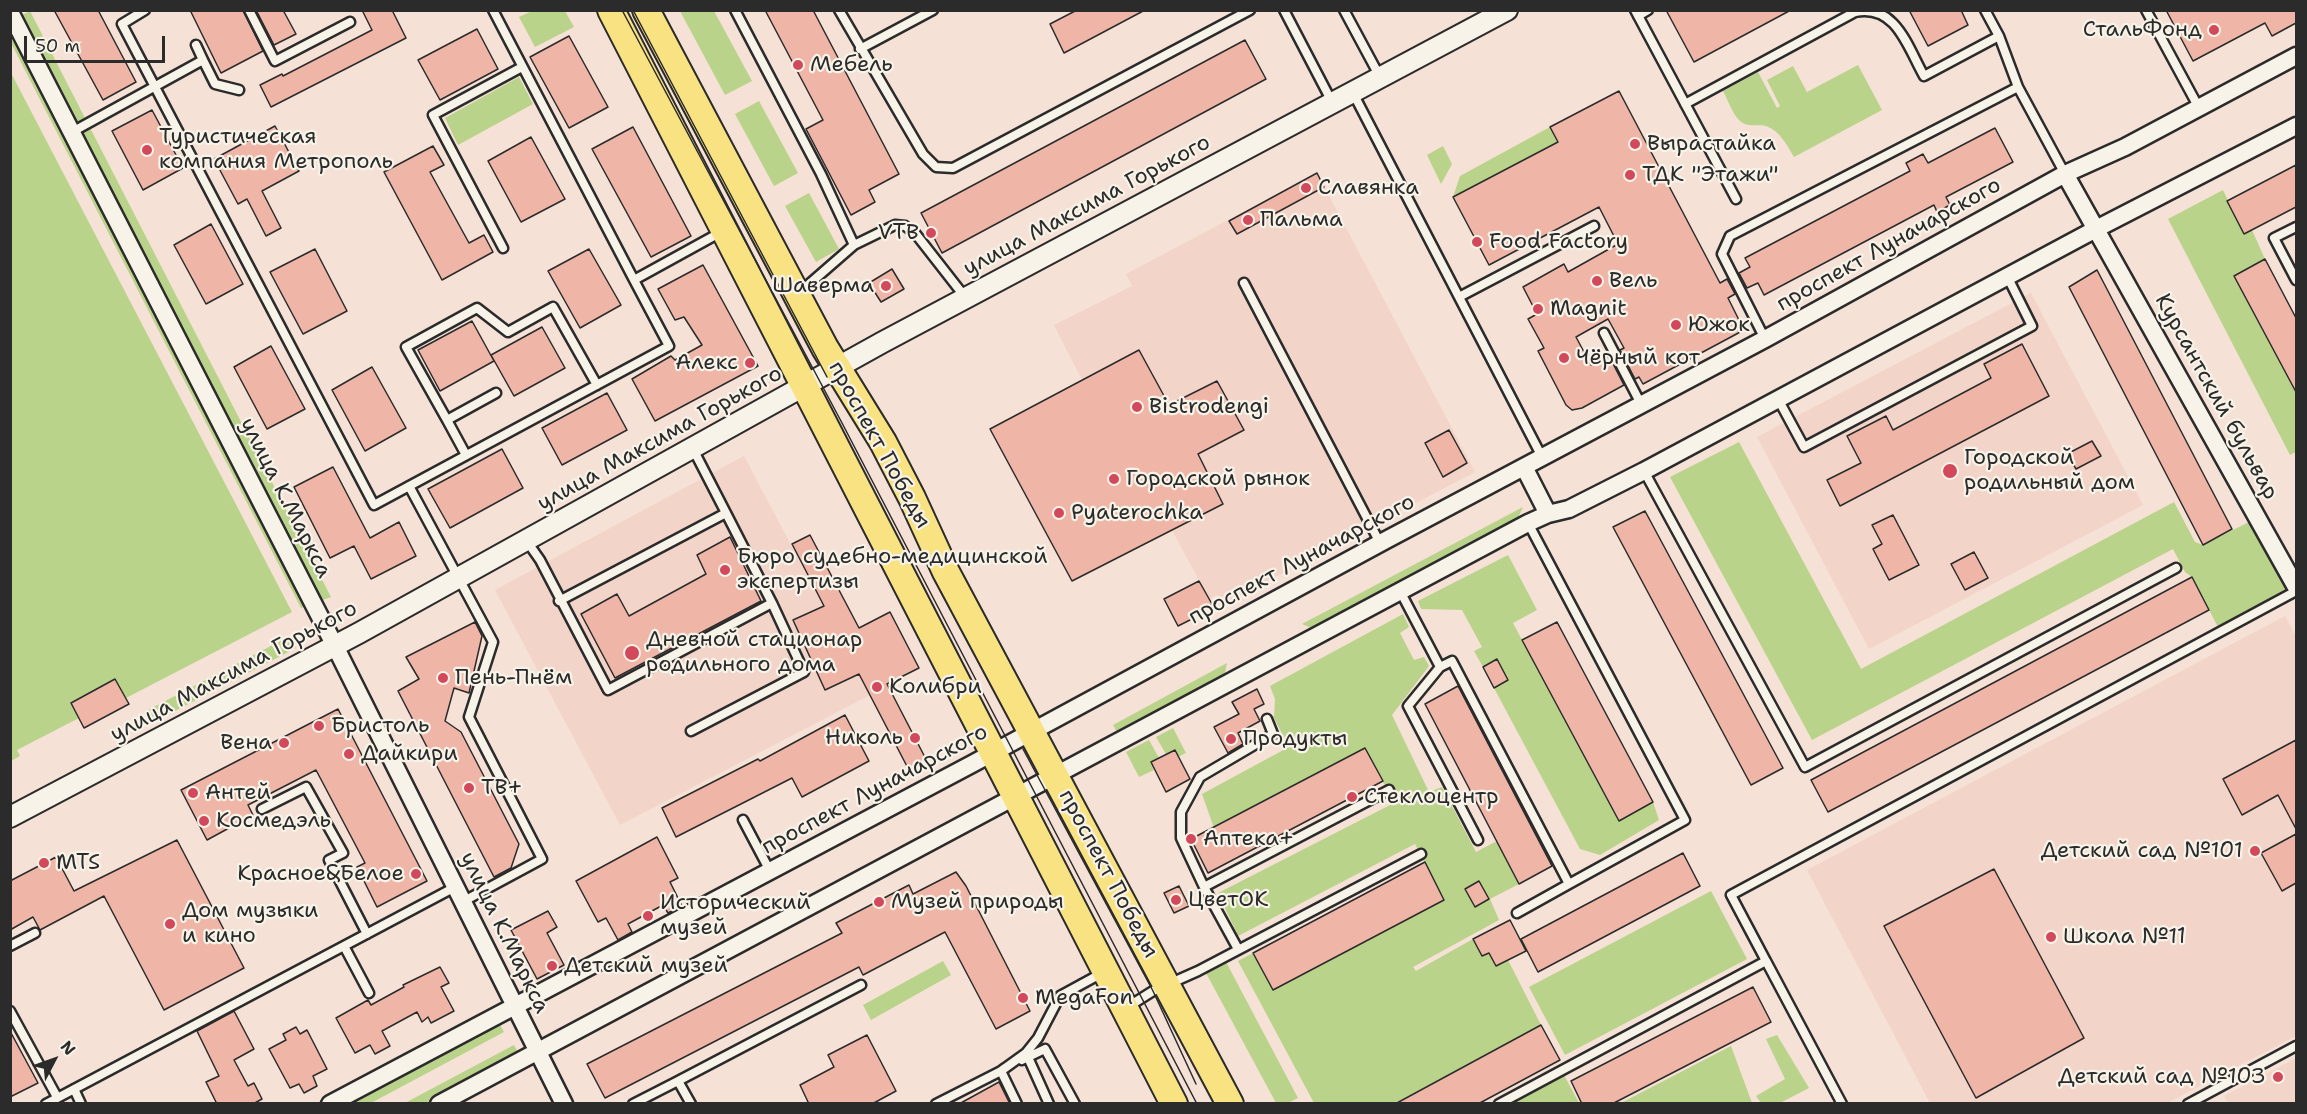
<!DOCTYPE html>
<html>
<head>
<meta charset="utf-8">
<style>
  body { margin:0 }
  #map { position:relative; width:2307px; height:1114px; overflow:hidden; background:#f5e1d5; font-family:"Shantell Sans",sans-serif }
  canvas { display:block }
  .frame { position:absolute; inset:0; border:12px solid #2b2b2b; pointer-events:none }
  .north { position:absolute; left:24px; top:1030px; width:60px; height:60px; -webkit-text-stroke:4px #f7f3e8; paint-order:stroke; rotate:49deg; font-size:16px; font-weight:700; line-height:24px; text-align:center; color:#2b2b2b }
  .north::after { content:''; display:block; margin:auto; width:21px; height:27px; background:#2b2b2b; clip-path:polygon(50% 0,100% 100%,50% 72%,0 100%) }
  .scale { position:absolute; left:24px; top:36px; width:141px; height:27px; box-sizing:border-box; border:3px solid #2b2b2b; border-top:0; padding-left:8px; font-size:18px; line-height:21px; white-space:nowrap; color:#2b2b2b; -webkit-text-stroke:4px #f7f3e8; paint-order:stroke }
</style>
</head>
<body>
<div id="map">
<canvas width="2307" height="1114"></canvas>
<div class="frame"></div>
<div class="north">N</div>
<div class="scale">50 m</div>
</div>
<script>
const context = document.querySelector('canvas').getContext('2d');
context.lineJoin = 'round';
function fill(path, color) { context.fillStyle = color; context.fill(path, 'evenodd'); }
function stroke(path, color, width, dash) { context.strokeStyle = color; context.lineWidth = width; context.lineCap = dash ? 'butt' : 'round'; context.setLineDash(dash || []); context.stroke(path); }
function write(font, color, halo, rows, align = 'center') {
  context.font = font + ' "Shantell Sans",sans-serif'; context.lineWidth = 4.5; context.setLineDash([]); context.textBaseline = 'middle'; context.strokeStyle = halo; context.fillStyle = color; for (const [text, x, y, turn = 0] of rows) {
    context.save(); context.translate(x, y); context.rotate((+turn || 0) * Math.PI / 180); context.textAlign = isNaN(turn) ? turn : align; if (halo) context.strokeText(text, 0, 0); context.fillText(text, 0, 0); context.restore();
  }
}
const built = new Path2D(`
  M1317 173 1475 472 1222 605 1217 595 1209 599 1172 530 1198 454 1243 430 1217 381 1169 405 1139 350 1082 380 1054 325 1132 286 1126 274Z
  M2031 293 2143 505 1869 649 1757 437Z
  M744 456 870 695 620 825 495 590Z
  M2285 616 2296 637V1036L2167 1103H1930L1807 870Z
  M2296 1058V1103H2228L2224 1096Z`);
const green = new Path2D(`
  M30 11 331 597 301 608 11 43V21Z
  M532 11H565L574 27 535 47 519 17Z
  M680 11H714L752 81 725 95Z
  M1858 65 1882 110 1794 157C1787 145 1780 131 1766 126 1757 124 1746 128 1739 120 1732 113 1728 100 1723 91L1758 72 1777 108 1780 106 1767 80 1793 66 1807 92Z
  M10 71 292 612 126 698 115 679 71 703 79 718 17 750 20 756 11 761Z
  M519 77 533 104 458 145 445 118Z
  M759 101 798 173 774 186 735 114Z
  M1550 127 1558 142 1453 197 1460 176Z
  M1443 146 1452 164 1441 184 1427 155Z
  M2223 190 2244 234 2252 230 2265 259 2234 276 2296 392V452L2290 455 2168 219Z
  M809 193 839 249 816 262 785 206Z
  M1739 442 1861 669 2174 502 2195 542 2203 545 2257 518 2293 588 2219 629 2192 577 2185 572 2173 549 1812 740 1670 477Z
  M1523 507 1517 520 1314 629 1302 624Z
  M1508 555 1537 610 1513 623 1618 820 1653 802 1659 820 1600 855 1580 849 1494 688 1508 680 1497 659 1483 667 1474 651 1482 647 1462 610 1421 609 1418 601Z
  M1403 614 1409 627 1400 633 1414 660 1424 657 1429 666 1392 715 1429 792 1442 787 1476 852 1497 841 1519 884 1490 899 1499 920 1413 967 1416 971 1473 939 1482 956 1489 953 1496 966 1508 960 1541 1025 1395 1103H1314L1238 961 1253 953 1273 990 1444 900 1415 844 1238 936 1218 893 1394 803 1365 748 1214 828 1202 794 1289 747 1274 718 1275 699 1270 686ZM1479 881 1489 899 1476 907 1465 889Z
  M290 636 296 648 152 723 146 711Z
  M1227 663 1224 677 1118 734 1113 725Z
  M1173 728 1186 753 1178 757 1175 750 1166 754 1156 737Z
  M1149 740 1159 758 1151 762 1154 770 1139 777 1126 752Z
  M1711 891 1747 959 1565 1055 1529 987Z
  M943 961 951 975 871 1020 863 1005Z
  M1226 962 1298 1098 1288 1103H1276L1206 973Z
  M498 1021 504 1032 371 1103 344 1104Z
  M1777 1035 1809 1088 1780 1103H1761L1756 1096 1785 1079 1766 1039Z
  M514 1045 519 1054 425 1103 403 1104Z
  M1731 1046 1752 1103H1621Z
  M1564 1075 1579 1103H1509Z`);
const building = new Path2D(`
  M54 10H98L136 82 103 100Z
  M190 10H243L263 51 221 73Z
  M256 10H283L296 34 274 45Z
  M362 10H392L406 38 271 107 260 85 282 74 283 76 372 30Z
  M765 10H813L899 174 869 190 875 202 851 215 806 129 823 120Z
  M1077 10H1145L1064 53 1050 24Z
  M1666 10H1791L1694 62Z
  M1909 10H1961L1968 25 1928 46Z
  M2166 10H2296V23L2272 36 2265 23 2193 61Z
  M477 29 498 69 440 100 418 60Z
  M569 36 608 107 569 128 530 57Z
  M1245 40 1266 79 942 253 921 213Z
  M1619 91 1720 283 1727 279 1735 294 1728 298 1744 330 1643 384 1639 377 1635 379 1620 350 1624 348 1608 319 1576 337 1591 365 1609 356 1624 385 1582 408 1572 410 1566 405 1538 351 1544 348 1528 319 1537 314 1523 287 1564 264 1568 272 1618 244 1599 207 1489 265 1453 197 1558 142 1550 127Z
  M152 110 183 168 143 190 112 131Z
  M275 126 299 171 262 191 281 228 266 236 247 199 238 204 214 159Z
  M633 127 691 236 651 257 592 149Z
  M1995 128 2013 162 1946 197 1950 205 1937 212 1934 205 1764 295 1758 283 1747 288 1739 273 1750 267 1745 258 1910 171 1906 163 1923 154 1928 163Z
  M531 137 565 199 521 222 488 161Z
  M433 146 444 165 430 172 469 243 484 235 493 252 442 280 384 172Z
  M2296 165V207L2244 234 2227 201Z
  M1317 173 1324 187 1237 234 1229 221Z
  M211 224 243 284 206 304 174 245Z
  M315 249 347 311 303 334 270 272Z
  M589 249 621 305 580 328 548 271Z
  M2265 259 2296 318V392L2234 276Z
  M703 265 758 366 655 421 632 379 671 356 675 360 702 345 684 317 675 320 658 289Z
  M892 269 904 289 881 302 869 283Z
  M2097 270 2232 529 2203 545 2069 287Z
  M472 321 494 361 440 391 418 350Z
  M542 327 565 368 514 396 491 355Z
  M2022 344 2049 396 1840 506 1827 480 1861 463 1847 436 1886 416 1893 430 1991 378 1984 364Z
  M271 346 305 409 267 429 234 367Z
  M1139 350 1169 405 1217 381 1244 430 1198 454 1223 504 1072 581 990 429Z
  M372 367 406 428 365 451 332 390Z
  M607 393 627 430 562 465 542 428Z
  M1449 430 1467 463 1443 477 1425 443Z
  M2092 441 2101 456 2076 469 2067 454Z
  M502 449 523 488 450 528 428 489Z
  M333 467 370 538 399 522 416 556 371 579 354 546 330 558 294 487Z
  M1645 511 1783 768 1751 785 1613 527Z
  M1893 515 1919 565 1889 580 1873 549 1882 544 1872 525Z
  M810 535 859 628 890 612 919 668 887 684 929 765 912 776 859 674 825 690 793 620 824 606 792 544Z
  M730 537 761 601 615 678 581 614 617 594 629 616 706 574 697 555Z
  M1974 552 1988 578 1965 590 1951 564Z
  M2192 577 2209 610 1828 812 1811 780Z
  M1199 581 1212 604 1192 615 1194 618 1178 626 1164 599Z
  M475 622 482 636 469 693 454 688 445 721 461 732 519 844 511 868 494 877 398 691 419 679 406 657Z
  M1557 622 1653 802 1619 821 1522 640Z
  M1497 659 1508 680 1494 688 1483 667Z
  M115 679 129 704 84 728 71 703Z
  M1458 686 1552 866 1519 884 1425 704Z
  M1257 689 1264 704 1254 709 1260 721 1238 733 1243 744 1228 753 1214 727 1239 714 1232 702Z
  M338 709 427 881 377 907 357 867 365 863 316 770 248 805 253 815 207 840 181 790Z
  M845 715 869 761 802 797 792 778 676 837 662 808 758 759 760 761Z
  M2296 740V829L2278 795 2242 815 2223 779Z
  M1365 748 1383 781 1208 873 1191 839Z
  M1175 750 1190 779 1166 792 1151 762Z
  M2296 834V883L2282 891 2261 853Z
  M657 837 678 878 670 882 682 906 668 913 663 905 628 924 632 932 618 940 606 918 598 922 576 881Z
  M177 840 244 968 164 1010 104 896 40 930 33 917 10 930V881L56 857 74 891Z
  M1683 853 1700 886 1538 972 1521 939Z
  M1425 862 1444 900 1273 990 1253 953Z
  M1994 869 2084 1038 1976 1098 1884 926Z
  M956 872 966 886 1030 1011 996 1029 945 932 863 975 859 967 605 1098 587 1064 842 933 836 923 909 885 913 894Z
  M1479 881 1489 899 1475 907 1465 889Z
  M1179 886 1189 906 1174 913 1164 893Z
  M548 911 557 927 547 933 564 965 537 979 511 930Z
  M1510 920 1526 951 1496 966 1489 953 1482 956 1473 939Z
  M440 967 449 983 441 987 454 1011 431 1023 428 1017 422 1022 417 1012 382 1031 390 1046 375 1054 370 1045 355 1053 336 1018 368 1000 371 1005 404 987 403 985Z
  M1753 987 1771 1022 1612 1104H1582L1571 1081Z
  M234 1011 254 1049 234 1060 248 1086 254 1083 262 1099 253 1104H217L206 1082 219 1076 197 1031Z
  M1541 1025 1560 1060 1478 1104H1395Z
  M296 1027 300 1034 307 1030 327 1069 313 1076 317 1086 304 1093 299 1084 290 1088 269 1049 286 1040 283 1034Z
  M10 1031 38 1083 10 1097Z
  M867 1035 896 1091 872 1104H809L800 1085 834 1067 828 1055Z
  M999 1082 1010 1104H959Z`);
const service = new Path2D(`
  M145 10 122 24 374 505 669 346 634 280 723 231
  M249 10 275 61 350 22
  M493 10 634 280
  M735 10 821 174 854 245
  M839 10 923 154 936 167 953 168 1250 10
  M1284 10 1332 102
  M1344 10 1380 77
  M1635 10 1736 199
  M1985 10 1999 36 2018 87 2065 174
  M2146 10 2199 108
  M1638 16 1648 10
  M196 45 203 60
  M860 49 933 10
  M1353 93 1542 457
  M1685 104 1855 12C1896 3 1908 48 1924 76L1999 36
  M72 132 203 60 215 84 239 90
  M2296 227 2274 238 2296 280
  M503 248 433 115 522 67
  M1244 283 1380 543
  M800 292 854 245 895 225 905 226 915 233 965 297
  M1459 297 1594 226
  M1604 333 1641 404
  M1765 339 1722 254 1730 236 2018 87
  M1778 399 1804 447 2032 326 2008 278
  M447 420 406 347 477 308 508 332 553 307 597 385
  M466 455 447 420 496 393
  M1644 471 1805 767 2176 568
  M409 486 493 642 469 717 542 859 464 901
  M726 513 772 603
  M526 540 540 560 608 690 772 603 804 672 691 731
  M1400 591 1440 667 1452 661 1569 884 1685 820 1528 523
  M559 601 726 513 693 449
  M1440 667 1408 706 1478 840
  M262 809 306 787 343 853 329 860 367 934
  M743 820 770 871
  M1204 887 1389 790
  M1517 913 1569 884
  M10 946 35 933
  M344 946 369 993
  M1238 949 1204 887 1181 838V812L1200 777 1273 734 1267 719
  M1766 961 1731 895 2296 591
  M1126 1008 1153 991 1198 971 1421 854
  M10 1011 57 1097
  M1026 1053 1049 1104
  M1022 1060 1045 1049 1075 1104
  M1005 1068 1001 1071 1017 1104
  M678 1081 861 985
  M74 1089 81 1104
  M46 1104 457 886
  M633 1104 678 1081 691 1104
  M936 1104 1001 1071 1026 1053 1038 1038 1060 996 1104 972
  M1499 1104 1766 961 1842 1104
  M2188 1104 2296 1046`);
const minor = new Path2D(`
  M10 12 335 646 564 1104
  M2065 174 2296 587
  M1524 467 1548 514
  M330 1104 972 764 1386 540 1765 339 2065 174 2125 147 2296 56
  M439 1104 1528 523 1548 514 1569 509 1644 471 2096 229 2296 126`);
const tertiary = new Path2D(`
  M10 817 359 633 883 342 1507 10`);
const primary = new Path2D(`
  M611 10C801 373 985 740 1174 1104
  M646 10 825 348 883 442 912 498 946 572 1230 1104`);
const tram = new Path2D(`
  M622 10 842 423 1197 1104
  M633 10 827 377
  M1023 749 1153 991 1196 1084`);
const markers = [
  [2214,30,6,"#d1495b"],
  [798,65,6,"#d1495b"],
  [1635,144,6,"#d1495b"],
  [147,150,6,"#d1495b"],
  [1630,175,6,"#d1495b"],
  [1306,188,6,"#d1495b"],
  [1248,220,6,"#d1495b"],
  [931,233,6,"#d1495b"],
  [1477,242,6,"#d1495b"],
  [1597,281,6,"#d1495b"],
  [886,286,6,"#d1495b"],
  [1538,309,6,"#d1495b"],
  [1676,325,6,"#d1495b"],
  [1564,358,6,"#d1495b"],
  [750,363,6,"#d1495b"],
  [1137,407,6,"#d1495b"],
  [1950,471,8,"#d1495b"],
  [1114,479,6,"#d1495b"],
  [1059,513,6,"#d1495b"],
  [725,570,6,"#d1495b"],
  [632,653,8,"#d1495b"],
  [443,678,6,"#d1495b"],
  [877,687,6,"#d1495b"],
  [319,726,6,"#d1495b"],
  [915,738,6,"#d1495b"],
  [1231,739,6,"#d1495b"],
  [284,743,6,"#d1495b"],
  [349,754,6,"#d1495b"],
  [469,788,6,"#d1495b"],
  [193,793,6,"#d1495b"],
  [1352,797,6,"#d1495b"],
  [204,821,6,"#d1495b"],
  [1191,839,6,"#d1495b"],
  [2255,851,6,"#d1495b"],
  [44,863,6,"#d1495b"],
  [416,874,6,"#d1495b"],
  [1176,900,6,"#d1495b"],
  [879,902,6,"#d1495b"],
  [648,916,6,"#d1495b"],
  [170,924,6,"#d1495b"],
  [2051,937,6,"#d1495b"],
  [552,966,6,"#d1495b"],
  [1023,998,6,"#d1495b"],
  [2278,1077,6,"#d1495b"]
];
const poiNames = [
  ["СтальФонд",2202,30,"right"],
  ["Мебель",810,65],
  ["Туристическая",159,137],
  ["компания Метрополь",159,162],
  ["Вырастайка",1647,144],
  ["ТДК \"Этажи\"",1642,175],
  ["Славянка",1318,188],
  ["Пальма",1260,220],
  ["VTB",919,233,"right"],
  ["Food Factory",1489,242],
  ["Вель",1609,281],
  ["Шаверма",874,286,"right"],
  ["Magnit",1550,309],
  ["Южок",1688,325],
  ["Чёрный кот",1576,358],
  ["Алекс",738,363,"right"],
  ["Bistrodengi",1149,407],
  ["Городской",1964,458],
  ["родильный дом",1964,483],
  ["Городской рынок",1126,479],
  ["Pyaterochka",1071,513],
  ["Бюро судебно-медицинской",737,557],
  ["экспертизы",737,582],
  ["Дневной стационар",646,640],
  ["родильного дома",646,665],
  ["Пень-Пнём",455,678],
  ["Колибри",889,687],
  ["Бристоль",331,726],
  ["Николь",903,738,"right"],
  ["Продукты",1243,739],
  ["Вена",272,743,"right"],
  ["Дайкири",361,754],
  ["ТВ+",481,788],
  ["Антей",205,793],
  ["Стеклоцентр",1364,797],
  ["Космедэль",216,821],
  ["Аптека+",1203,839],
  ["Детский сад №101",2243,851,"right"],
  ["MTS",56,863],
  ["Красное&Белое",404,874,"right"],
  ["ЦветОК",1188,900],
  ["Музей природы",891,902],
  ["Исторический",660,903],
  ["музей",660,928],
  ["Дом музыки",182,911],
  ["и кино",182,936],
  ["Школа №11",2063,937],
  ["Детский музей",564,966],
  ["MegaFon",1035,998],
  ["Детский сад №103",2266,1077,"right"]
];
const streetNames = [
  ["улица Максима Горького",1087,206,-28],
  ["проспект Луначарского",1889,245,-29],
  ["Курсантский бульвар",2216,397,61],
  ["улица Максима Горького",660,439,-29],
  ["проспект Победы",879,445,61],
  ["улица К.Маркса",285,498,63],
  ["проспект Луначарского",1302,560,-28],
  ["улица Максима Горького",234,672,-28],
  ["проспект Луначарского",875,790,-28],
  ["проспект Победы",1108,874,62],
  ["улица К.Маркса",504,933,64]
];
fill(built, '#f3d4c8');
fill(green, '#bad38a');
fill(building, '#efb6a8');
stroke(building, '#2b2b2b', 1.5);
stroke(service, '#2b2b2b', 13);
stroke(minor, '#2b2b2b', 21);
stroke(tertiary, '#2b2b2b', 24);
stroke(primary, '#2b2b2b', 30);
stroke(service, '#f7f3e8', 8);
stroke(minor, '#f7f3e8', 16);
stroke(tertiary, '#f7f3e8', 20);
stroke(primary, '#f8e281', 26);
stroke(tram, '#2b2b2b', 1.5);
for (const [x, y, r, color] of markers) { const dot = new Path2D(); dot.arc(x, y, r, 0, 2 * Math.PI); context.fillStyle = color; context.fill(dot); stroke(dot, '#f7f3e8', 2); }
write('22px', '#2b2b2b', '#f7f3e8', poiNames, 'left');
write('22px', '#2b2b2b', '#f7f3e8', streetNames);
</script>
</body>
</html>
